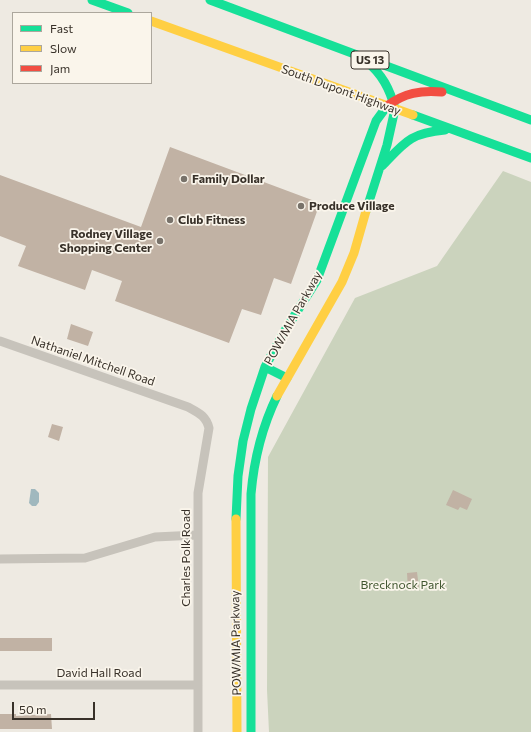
<!DOCTYPE html>
<html>
<head>
<meta charset="utf-8">
<style>
  body { margin:0 }
  #map { position:relative; width:531px; height:732px; overflow:hidden; background:#eeeae2; font-family:Commissioner,sans-serif }
  canvas { display:block }
  .legend { position:absolute; left:12px; top:12px; width:140px; height:72px; box-sizing:border-box; background:#faf5eb; border:1px solid #aca79d; margin:0; padding:5px 7px; list-style:none; font-size:12px; color:#383129 }
  .legend li { display:flex; align-items:center; gap:8px; height:20px }
  .legend b { width:20px; border:1px solid #aca79d }
  .scale { position:absolute; left:12px; top:702px; width:83px; height:18px; box-sizing:border-box; border:2px solid #383129; border-top:0; padding-left:5px; font-size:12px; line-height:14px; white-space:nowrap; color:#383129; -webkit-text-stroke:3px #faf5eb; paint-order:stroke }
</style>
</head>
<body>
<div id="map">
<canvas width="531" height="732"></canvas>
<ul class="legend">
<li><b style="height:5px;background:#16e098"></b>Fast</li>
<li><b style="height:5px;background:#ffcf43"></b>Slow</li>
<li><b style="height:5px;background:#f24e42"></b>Jam</li>
</ul>
<div class="scale">50 m</div>
</div>
<script>
const context = document.querySelector('canvas').getContext('2d');
context.lineJoin = 'round';
function fill(path, color) { context.fillStyle = color; context.fill(path, 'evenodd'); }
function stroke(path, color, width, dash) { context.strokeStyle = color; context.lineWidth = width; context.lineCap = dash ? 'butt' : 'round'; context.setLineDash(dash || []); context.stroke(path); }
function write(font, color, halo, rows, align = 'center') {
  context.font = font + ' Commissioner,sans-serif'; context.lineWidth = 3.5; context.setLineDash([]); context.textBaseline = 'middle'; context.strokeStyle = halo; context.fillStyle = color; for (const [text, x, y, turn = 0] of rows) {
    context.save(); context.translate(x, y); context.rotate((+turn || 0) * Math.PI / 180); context.textAlign = isNaN(turn) ? turn : align; if (halo) context.strokeText(text, 0, 0); context.fillText(text, 0, 0); context.restore();
  }
}
const green = new Path2D(`
  M503 171 531 182V732H269L267 690 268 457 355 298 437 266Z`);
const water = new Path2D(`
  M31 489H35L39 493V502L36 506H32L29 503Z`);
const building = new Path2D(`
  M170 147 320 203 291 284 274 278 261 315 242 309 229 343 115 301 122 281 92 270 85 290 18 266 26 246 0 236V175L141 227Z
  M71 324 93 332 88 346 67 339Z
  M52 424 63 427 59 441 48 437Z
  M453 490 472 499 467 510 460 507 458 510 446 505Z
  M417 572 419 588 408 590 407 573Z
  M0 638H52V651H0Z
  M0 714H16V716L51 714 52 729H0Z`);
const street = new Path2D(`
  M0 341 188 407C199 413 206 416 209 428L198 493V732
  M0 559 85 558 155 537 197 535
  M0 685H198`);
const fast = new Path2D(`
  M92 0 128 13
  M210 0 531 120
  M366 61C382 74 390 89 395 109
  M413 115 531 158
  M382 166C405 142 410 133 445 130
  M366 211 387 145 395 109
  M265 367 287 378
  M236 519 238 476 243 441 251 409 265 367 284 332 317 280 376 121 387 106
  M251 732V494C254 459 262 427 277 396`);
const slow = new Path2D(`
  M151 21 413 115
  M277 396 342 282 354 253 366 211
  M236 519 237 732`);
const jam = new Path2D(`
  M387 106C404 93 421 90 442 92`);
const markers = [
  [184,179,4,"#78726a"],
  [301,206,4,"#78726a"],
  [170,220,4,"#78726a"],
  [160,241,4,"#78726a"]
];
const shields = [
  [370,60,38]
];
const shieldNames = [
  ["US 13",370,60]
];
const streetNames = [
  ["South Dupont Highway",341,90,20],
  ["POW/MIA Parkway",293,318,-61],
  ["Nathaniel Mitchell Road",93,361,19],
  ["Charles Polk Road",186,558,-90],
  ["POW/MIA Parkway",236,643,-91],
  ["David Hall Road",99,673]
];
const poiNames = [
  ["Family Dollar",192,179],
  ["Produce Village",309,206],
  ["Club Fitness",178,220],
  ["Rodney Village",152,234,"right"],
  ["Shopping Center",152,248,"right"]
];
const parkNames = [
  ["Brecknock Park",403,585]
];
fill(green, '#cbd3bd');
fill(water, '#a0b8be');
fill(building, '#c1b2a4');
stroke(street, '#c7c3bb', 9);
stroke(fast, '#16e098', 9);
stroke(slow, '#ffcf43', 9);
stroke(jam, '#f24e42', 9);
for (const [x, y, r, color] of markers) { const dot = new Path2D(); dot.arc(x, y, r, 0, 2 * Math.PI); context.fillStyle = color; context.fill(dot); stroke(dot, '#faf5eb', 1.5); }
for (const [x, y, w] of shields) { const box = new Path2D(); box.roundRect(x - w / 2, y - 9, w, 18, 3); context.fillStyle = '#faf5eb'; context.fill(box); stroke(box, '#383129', 1); }
write('bold 11px', '#383129', null, shieldNames);
write('12px', '#383129', '#faf5eb', streetNames);
write('bold 12px', '#383129', '#faf5eb', poiNames, 'left');
write('12px', '#3f552e', '#faf5eb', parkNames);
</script>
</body>
</html>
